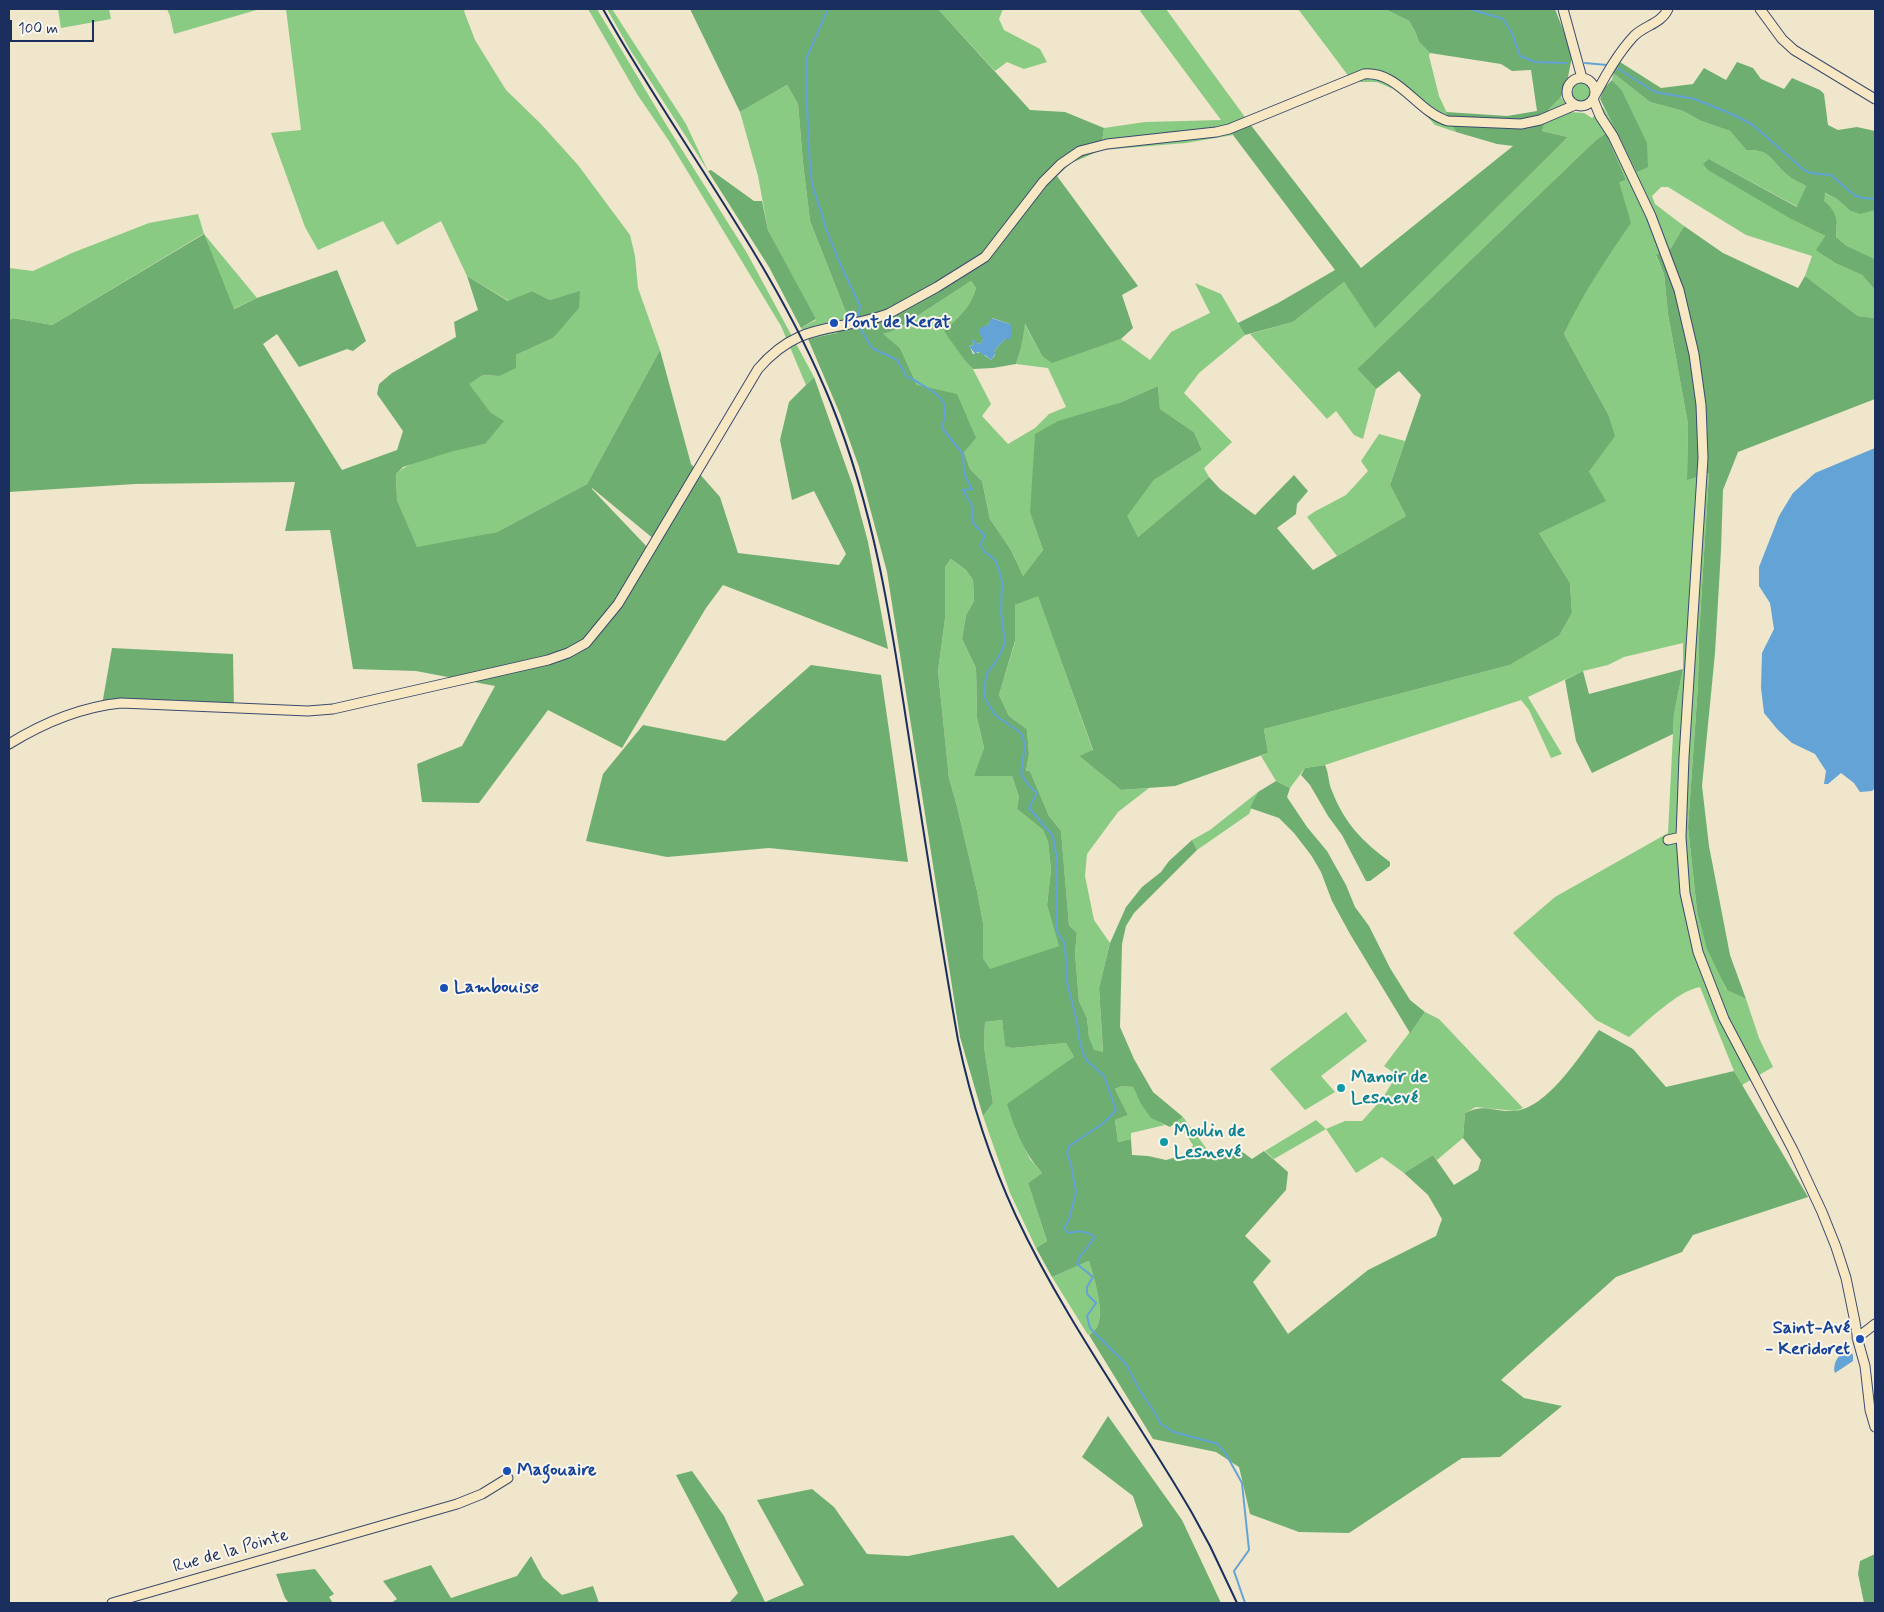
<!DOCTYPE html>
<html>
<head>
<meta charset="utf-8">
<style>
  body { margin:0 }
  #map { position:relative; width:1884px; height:1612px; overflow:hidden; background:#f0e6cb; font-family:Mynerve,sans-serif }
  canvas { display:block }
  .frame { position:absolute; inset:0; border:10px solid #1b2f5e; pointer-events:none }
  .scale { position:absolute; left:10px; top:20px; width:84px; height:22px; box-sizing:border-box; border:2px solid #1b2f5e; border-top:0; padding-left:6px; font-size:15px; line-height:18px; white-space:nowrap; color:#1b2f5e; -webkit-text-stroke:4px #fbf7ec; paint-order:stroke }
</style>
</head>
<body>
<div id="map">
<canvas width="1884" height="1612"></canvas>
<div class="frame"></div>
<div class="scale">100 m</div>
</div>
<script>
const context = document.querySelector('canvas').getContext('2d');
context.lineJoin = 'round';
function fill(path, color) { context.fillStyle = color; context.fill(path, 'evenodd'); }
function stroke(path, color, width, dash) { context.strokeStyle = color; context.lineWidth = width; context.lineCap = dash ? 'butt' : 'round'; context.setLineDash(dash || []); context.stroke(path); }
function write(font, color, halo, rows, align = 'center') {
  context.font = font + ' Mynerve,sans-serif'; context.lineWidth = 4; context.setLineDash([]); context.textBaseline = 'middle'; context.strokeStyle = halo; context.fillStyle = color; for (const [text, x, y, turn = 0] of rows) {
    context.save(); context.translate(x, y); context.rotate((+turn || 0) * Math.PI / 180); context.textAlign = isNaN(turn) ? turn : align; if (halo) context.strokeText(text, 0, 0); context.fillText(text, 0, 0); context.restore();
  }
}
const green = new Path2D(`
  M58 9H109L111 19 61 28Z
  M167 9H260L174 34 170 16Z
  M286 9H466L464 11 475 40 506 90 541 124 578 165 630 235 635 256 638 288 660 350 587 484 497 532 417 548 397 500 396 474C411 458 462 449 485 444L491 413 468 384 483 375 499 376 516 355 553 338 580 292 550 300 532 291 509 301 467 276 441 221 397 245 383 221 318 250 305 227 271 133 301 130Z
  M588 9H597L667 126 747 253 814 377 806 385 781 326 669 141 637 94Z
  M607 9H612L686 124 708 171 629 48Z
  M938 9H1003L999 19 1004 30 1040 49 1047 62 1024 69 1007 62 995 71Z
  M1144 9H1166L1250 124 1230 132 1233 135 1186 143 1101 150 1104 128 1145 122 1221 120 1140 11Z
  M1298 9H1385L1409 21 1415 31 1419 42 1430 53 1429 56 1439 96 1456 132 1435 125 1422 111 1393 89 1377 82H1353Z
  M1613 73 1650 102 1683 111 1701 121 1730 131 1746 150C1771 150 1769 158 1785 173 1791 178 1799 182 1806 186L1798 207 1709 159 1793 220 1825 236 1817 250 1835 263 1862 275 1875 290V318L1858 316 1805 276 1812 256 1746 235 1668 187H1661L1652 196 1655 204 1684 226 1671 248 1656 256 1664 274 1668 314 1688 424 1687 479 1709 473 1699 635 1698 685 1688 827 1697 911 1726 989 1746 999 1759 1038 1773 1067 1742 1085 1734 1071 1700 987C1679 990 1645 1023 1629 1037L1596 1020 1513 933 1555 897 1668 833 1674 714 1683 669V643L1624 657 1608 665 1583 671 1528 697 1562 754 1551 758 1529 710 1521 700 1325 765 1305 768 1290 788 1276 781 1261 756 1268 753 1264 729 1510 665 1559 636 1572 613 1570 583 1539 533 1589 472 1608 445V414L1564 334 1576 308 1601 266 1619 181 1626 180 1606 133 1596 140 1357 369 1376 389 1363 439 1354 435 1336 411 1327 419 1250 334 1293 322 1344 282 1375 327 1568 137 1542 131 1549 109 1561 97 1570 112 1584 113 1592 118 1603 107 1619 134 1621 89 1612 80Z
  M1572 92a9 9 0 1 1 18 0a9 9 0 1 1-18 0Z
  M787 85 798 104 803 163 810 221 847 315 837 333 808 339 801 328 816 320 768 230 758 176 740 112Z
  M1824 193 1837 199 1849 210H1875V262L1847 246 1836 237 1837 225 1824 201Z
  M198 214 204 234 257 298 233 309 203 234 52 325 13 318 9 320V268L33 271 72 253 149 223Z
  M971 281 976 288C971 307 958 318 945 331L965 361 973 369 991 404 982 416 1008 444 1035 428 1049 414 1066 407 1048 368 1016 364 1021 348 1024 323 1042 356 1052 362 1121 339 1150 360 1171 332 1210 313 1195 283 1221 294 1245 335 1199 373 1184 393 1232 442 1204 468 1209 477 1138 537 1126 516 1154 480 1202 450 1194 432 1160 409 1158 386 1119 403 1030 513 1043 550 1023 576 1011 550 990 519 982 481 970 469 964 452 917 385 900 348 882 334 896 330Z
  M1379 434 1405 441 1390 485 1406 516 1337 556 1307 517 1314 512 1346 495 1368 471 1361 461Z
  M951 559 966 570 973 580 974 601 966 615 962 639 976 668 977 718 984 748 975 776H1012L1019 797 1017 809 1043 830 1048 842 1051 870 1047 905 1060 946 990 970 983 958V923L977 891 957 806 949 778 938 671 945 619V567Z
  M1038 595 1093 751 1079 756 1121 790 1149 788 1118 812 1087 854 1085 876 1094 920 1110 943 1099 988 1103 1053 1093 1050 1089 1037 1087 1018 1079 1001 1075 952 1077 933 1069 925 1061 831 1049 816 1030 771 1026 772 1029 754 1027 729 1009 716 999 695 1015 642V605Z
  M1258 792 1249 814 1197 850 1192 840 1210 830Z
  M1346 1012 1367 1041 1321 1076 1335 1092 1305 1110 1270 1069Z
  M1425 1012 1439 1019 1523 1108 1515 1111 1476 1107 1465 1113 1463 1138 1437 1160 1433 1155 1404 1173 1382 1157 1356 1173 1326 1129 1274 1159 1265 1151 1316 1120 1326 1129 1345 1121H1362L1382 1099 1397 1075 1384 1066Z
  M1002 1020 1005 1045 1013 1048 1066 1043 1074 1057 1015 1128 1030 1159 1042 1173 1028 1183 1047 1241 1036 1248 1010 1193 983 1116 993 1103 984 1047 985 1022Z
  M1122 1086 1133 1087C1142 1105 1147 1116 1165 1125L1131 1133V1139L1118 1142 1115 1120 1128 1115 1115 1089Z
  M1183 1117 1215 1160 1188 1154 1193 1145 1177 1122Z
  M1089 1261C1094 1279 1105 1309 1097 1327 1095 1330 1091 1333 1088 1335L1052 1277Z`);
const forest = new Path2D(`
  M690 9H938L1030 110 1065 112 1104 128 1101 150 1071 163 1057 176 1138 286 1122 295 1133 328 1121 339 1052 363 1042 356 1025 324 1021 348 1016 364 993 368 973 369 965 361 944 331C958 318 971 307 976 288L971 281 896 330 883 334 900 348 917 385 957 394 976 438 964 452 970 469 982 481 990 519 1011 550 1023 576 1043 550 1030 513 1035 434 1058 421 1119 403 1158 386 1160 409 1194 432 1202 450 1154 480 1127 516 1138 537 1209 477 1220 489 1255 515 1294 475 1308 491 1297 504 1296 514 1277 528 1313 570 1406 516 1390 485 1421 395 1399 371 1376 389 1357 369 1596 140 1606 133 1626 180 1619 182 1631 223C1606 259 1582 295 1564 334L1608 414 1615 436 1589 472 1606 501 1539 533 1570 583 1572 613 1559 636 1510 665 1264 729 1268 753 1175 786 1121 790 1079 756 1093 750 1038 596 1015 605V641L999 695 1009 716 1027 729 1029 754 1026 771H1030L1049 816 1061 831 1069 925 1077 933 1075 952 1079 1001 1087 1018 1089 1037 1094 1050 1103 1052 1099 988 1110 943 1126 907 1142 887 1161 872 1169 861 1192 840 1197 850 1134 913 1126 926 1122 944 1120 1027 1134 1059 1153 1092 1183 1117 1170 1127 1151 1118 1141 1104 1133 1087 1122 1086 1115 1089 1128 1115 1115 1120 1118 1142 1131 1139 1132 1155 1148 1156 1166 1160 1188 1154 1215 1160 1241 1151 1252 1159 1264 1151 1288 1172 1286 1190 1245 1236 1271 1261 1253 1282 1288 1334 1368 1270 1436 1236 1442 1219 1428 1195 1404 1173 1433 1155 1454 1185 1478 1170 1481 1160 1463 1138 1465 1113C1485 1103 1494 1112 1514 1111 1547 1109 1581 1054 1599 1030L1633 1049 1666 1087 1734 1071 1808 1197 1693 1235 1682 1252 1616 1277 1501 1380 1524 1398 1562 1406 1500 1457 1462 1458 1349 1533 1299 1532 1250 1514 1239 1467 1216 1452 1153 1439 1089 1335C1091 1333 1095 1330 1097 1327 1105 1310 1094 1279 1089 1261L1052 1277 1036 1248 1047 1241 1028 1183 1042 1173C1024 1153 1015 1130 1007 1104L1074 1057 1066 1043 1013 1048 1005 1046 1002 1020 985 1022 984 1047 993 1103 983 1116 960 1037 887 572 859 467 840 414 808 339 837 333 847 315 810 221 803 163 798 104 787 85 740 112ZM992 318 1010 324 1005 339 994 351 995 355 991 360 980 352 973 354 969 345 973 346 974 343 972 341 978 344 981 343 983 339V327L989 324ZM951 559 966 570 973 580 974 601 966 615 962 639 976 668 977 718 984 748 974 776H1012L1019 797 1017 809 1043 830 1048 842 1051 870 1047 905 1059 946 990 969 983 958V923L977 891 957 806 949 778 938 671 945 619V567Z
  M1385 9H1555L1571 50 1572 57 1568 77 1561 97 1549 109 1542 131 1568 137 1375 328 1344 282 1293 322 1245 335 1238 323 1278 303 1335 270 1230 131 1250 124 1361 268 1513 146 1497 144 1456 132 1446 112 1507 116 1537 111 1531 70 1512 71 1501 64 1430 53 1419 42 1415 31 1409 21Z
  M1620 62 1661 88 1693 84 1704 68 1726 80 1737 62 1753 68 1761 79 1784 89 1792 78 1820 90 1824 94 1828 125 1838 130 1857 127 1875 131V210L1860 214 1849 210 1837 199 1825 193 1824 201C1837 212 1838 220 1836 237L1847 246 1874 259 1875 290 1862 275 1835 263 1816 250 1825 236 1793 220 1708 170 1703 164 1709 159 1797 207 1806 186C1799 182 1790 178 1785 173 1769 158 1771 150 1746 150L1730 131 1701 121 1683 111 1650 102 1613 73Z
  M1612 80 1621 89 1647 143 1648 167 1637 172 1600 99 1604 88Z
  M711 170 754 201H762L768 230 816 319 801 328 769 267 708 171Z
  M1684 226 1723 253 1798 288 1805 276 1858 316 1875 318V399L1738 452 1723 490 1721 550 1715 653 1702 786 1709 846 1730 955 1746 999 1727 990 1707 949 1697 911 1688 827 1698 685 1699 635 1709 473 1687 480 1688 424 1668 314 1664 274 1656 255 1671 248Z
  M204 234 234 309 257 298 337 270 366 341 353 351 347 349 299 367 277 334 263 344 342 470 397 450 403 431 377 394 379 384 392 373 456 337 454 322 478 310 467 276 508 301 532 291 550 300 580 291 579 308 553 338 516 355V368L499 376 483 375 469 384 491 413 504 421 485 444 450 452 403 467 396 474 397 500 417 547 497 532 587 484 660 350 691 464 720 497 738 553 839 565 846 554 814 491 792 500 780 440 789 402 814 377 853 486 868 542 888 649 723 585 706 608 622 748 548 710 479 803 422 802 417 764 462 746 495 686 416 671 353 669 330 530 285 531 295 482 135 484 9 492V320L13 318 52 325ZM592 488 655 540 649 549 592 489Z
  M112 648 233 654 234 708 102 705Z
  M811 665 881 675 908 862 769 848 667 857 586 841 603 774 643 725 725 741Z
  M1683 669 1674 714 1673 734 1592 773 1576 741 1565 680 1583 671 1589 694Z
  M1325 765C1329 773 1328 782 1332 791 1345 824 1362 841 1390 862V866L1370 881H1366L1342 835 1328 816 1310 785 1301 775 1305 768Z
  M1276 781 1290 788 1287 797 1307 827 1327 851 1346 885 1355 907 1369 926 1390 968 1410 1000 1425 1012 1410 1033 1350 934 1332 901 1321 872 1311 855 1294 833 1279 818 1250 808 1258 792Z
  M1108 1416 1182 1520 1221 1603H729L738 1593 676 1475 692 1471 724 1516 765 1602 804 1585 757 1500 812 1489 834 1507 867 1554 908 1556 1013 1535 1058 1588 1143 1526 1133 1496 1082 1457Z
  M1875 1554V1603H1864L1858 1574 1860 1561Z
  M531 1556 543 1578 562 1595 593 1586 599 1603H391L397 1599 383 1581 431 1565 451 1598 517 1576Z
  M315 1569 334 1594 329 1597 333 1603H289L285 1598 276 1574Z`);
const water = new Path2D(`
  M991 318 1010 324 1012 329 1010 340 1005 339 994 351 996 353 991 360 985 355H982L980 352H977L976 355 968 345 973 346 974 343 971 340H975L978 344 981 343 983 339 979 332 980 328 989 324Z
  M1875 448V788L1872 791 1860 792 1854 783 1841 773 1828 784H1824L1826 771 1815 754 1792 743 1778 730 1764 713 1761 688 1762 653 1774 629 1770 603 1759 586V567L1779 516 1793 493 1815 473Z
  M1848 1349 1853 1355V1361L1835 1373C1832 1364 1839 1353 1848 1349Z`);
const stream = new Path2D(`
  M828 9 806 59V83L810 167 812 184 827 231 838 259 860 306 857 321
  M1470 9 1503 19 1512 33 1520 56 1535 62 1566 63
  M1585 63 1607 65
  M1617 68 1655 92 1695 99 1734 115 1753 125 1804 170 1811 173 1831 175 1854 195 1862 198 1875 199
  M858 325 872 348 897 360 907 377C914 379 918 383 924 386 945 398 949 404 942 428L963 454 964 474 972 489 963 490 973 508V523L985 536 980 545 985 552 996 561 1002 581 1001 612 1005 643 998 658 986 675 984 697 995 715 1021 733 1025 744 1021 774 1030 787 1037 793 1029 808 1053 836 1057 860V931L1064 942 1067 966 1066 978 1077 1022 1079 1038 1083 1053 1087 1061 1104 1076 1116 1110 1105 1122 1069 1146 1067 1153 1071 1165 1076 1192 1069 1220 1064 1228 1068 1233C1079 1230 1086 1231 1095 1237L1079 1258 1077 1264 1093 1277 1087 1287V1294L1096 1303 1087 1316 1090 1328 1126 1364 1140 1391 1153 1410 1161 1424 1174 1432 1218 1444 1226 1454 1242 1483 1249 1550 1234 1571 1245 1603`);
const secondary = new Path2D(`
  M1563 9 1582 78
  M1760 9 1782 39 1794 50 1875 99
  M1567 92a14 14 0 1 1 28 0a14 14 0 1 1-28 0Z
  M1595 95C1606 75 1618 53 1634 36 1645 25 1661 24 1668 9
  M1593 99 1600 116 1613 136 1651 216 1679 290 1694 354 1701 405 1703 458 1684 757 1681 837 1685 893 1698 952 1724 1019 1793 1150 1822 1212 1836 1247 1846 1278 1855 1322 1858 1341 1865 1366 1870 1410 1875 1427
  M9 744C43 723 81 707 121 703L308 711 333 709 548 660 568 653 586 643 618 604 758 369C800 320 835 333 888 314L937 287 985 257 1043 182 1061 164 1080 151 1107 144 1216 132 1229 129 1364 74C1399 71 1417 112 1448 121L1521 124 1540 120 1575 105
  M1668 840 1681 837
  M1857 1338 1875 1324
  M112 1603 457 1504 482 1494 508 1478`);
const rail = new Path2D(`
  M603 9C677 142 773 260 831 403 874 509 891 620 908 732 924 835 940 938 958 1040 971 1101 990 1160 1016 1216 1065 1320 1134 1414 1192 1513L1210 1546 1237 1603`);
const markers = [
  [834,323,5,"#1a4fb4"],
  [444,988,5,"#1a4fb4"],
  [1341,1088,5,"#0f9aa8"],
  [1164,1142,5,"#0f9aa8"],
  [1860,1339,5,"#1a4fb4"],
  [507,1471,5,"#1a4fb4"]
];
const transitNames = [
  ["Pont de Kerat",844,323],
  ["Lambouise",454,988],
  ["Saint-Avé",1850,1329,"right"],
  ["- Keridoret",1850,1350,"right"],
  ["Magouaire",517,1471]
];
const cultureNames = [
  ["Manoir de",1351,1078],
  ["Lesnevé",1351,1099],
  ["Moulin de",1174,1132],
  ["Lesnevé",1174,1153]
];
const streetNames = [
  ["Rue de la Pointe",231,1552,-16]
];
fill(green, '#89cb83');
fill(forest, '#6eaf71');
fill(water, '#63a3d6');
stroke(stream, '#63a3d6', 2);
stroke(secondary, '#3b4a6e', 11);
stroke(secondary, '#f7e8c3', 9);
stroke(rail, '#1b2f5e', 2);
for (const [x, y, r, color] of markers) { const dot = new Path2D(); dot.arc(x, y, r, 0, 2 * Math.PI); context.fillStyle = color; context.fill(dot); stroke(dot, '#fbf7ec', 2); }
write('bold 18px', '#164399', '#fbf7ec', transitNames, 'left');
write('bold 18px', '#0d838f', '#fbf7ec', cultureNames, 'left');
write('18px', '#1b2f5e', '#fbf7ec', streetNames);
</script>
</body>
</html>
